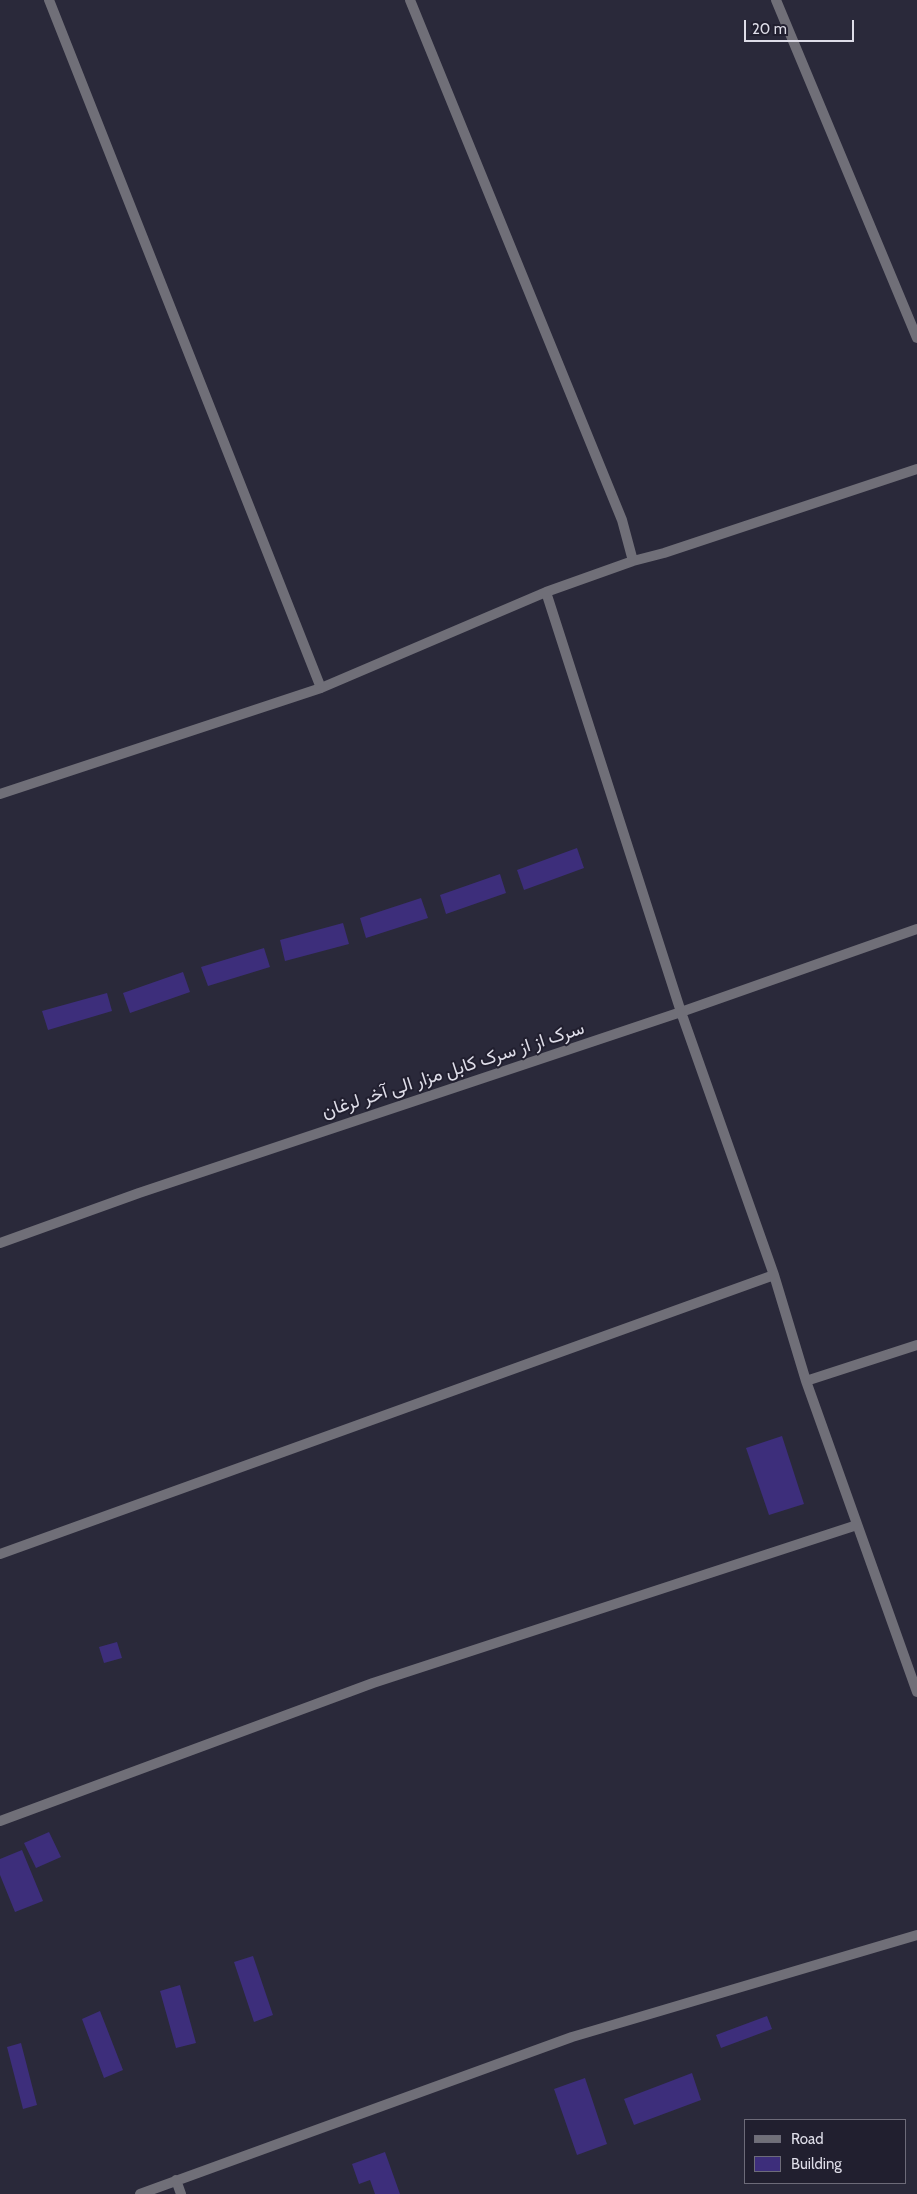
<!DOCTYPE html>
<html>
<head>
<meta charset="utf-8">
<style>
  body { margin:0 }
  #map { position:relative; width:917px; height:2194px; overflow:hidden; background:#2a293a; font-family:Cabin,sans-serif }
  canvas { display:block }
  .legend { position:absolute; left:744px; top:2119px; width:162px; height:65px; box-sizing:border-box; background:#211f2f; border:1px solid #6d6b79; margin:0; padding:6px 9px; list-style:none; font-size:15px; color:#dedde8 }
  .legend li { display:flex; align-items:center; gap:10px; height:25px }
  .legend b { width:25px; border:1px solid #6d6b79 }
  .scale { position:absolute; left:744px; top:20px; width:110px; height:22px; box-sizing:border-box; border:2px solid #dedde8; border-top:0; padding-left:6px; font-size:15px; line-height:18px; white-space:nowrap; color:#dedde8; -webkit-text-stroke:4px #211f2f; paint-order:stroke }
</style>
</head>
<body>
<div id="map">
<canvas width="917" height="2194"></canvas>
<ul class="legend">
<li><b style="height:6px;background:#706f78"></b>Road</li>
<li><b style="height:14px;background:#3d2e7b"></b>Building</li>
</ul>
<div class="scale">20 m</div>
</div>
<script>
const context = document.querySelector('canvas').getContext('2d');
context.lineJoin = 'round';
function fill(path, color) { context.fillStyle = color; context.fill(path, 'evenodd'); }
function stroke(path, color, width, dash) { context.strokeStyle = color; context.lineWidth = width; context.lineCap = dash ? 'butt' : 'round'; context.setLineDash(dash || []); context.stroke(path); }
function write(font, color, halo, rows, align = 'center') {
  context.font = font + ' Cabin,Vazirmatn,sans-serif'; context.lineWidth = 4; context.setLineDash([]); context.textBaseline = 'middle'; context.strokeStyle = halo; context.fillStyle = color; for (const [text, x, y, turn = 0] of rows) {
    context.save(); context.translate(x, y); context.rotate((+turn || 0) * Math.PI / 180); context.textAlign = isNaN(turn) ? turn : align; if (halo) context.strokeText(text, 0, 0); context.fillText(text, 0, 0); context.restore();
  }
}
const building = new Path2D(`
  M577 848 584 868 524 890 517 870Z
  M500 874 506 893 446 914 440 895Z
  M421 898 428 918 366 938 360 918Z
  M343 923 349 944 285 961 280 940Z
  M264 948 270 967 208 986 201 967Z
  M183 972 190 992 130 1013 123 993Z
  M107 993 112 1011 48 1030 42 1011Z
  M782 1436 804 1504 769 1515 746 1448Z
  M117 1642 122 1658 104 1663 99 1647Z
  M49 1832 61 1857 36 1868 24 1843Z
  M22 1850 43 1901 15 1912 0 1875V1859Z
  M253 1956 273 2015 254 2022 234 1962Z
  M180 1985 196 2043 176 2048 160 1991Z
  M100 2011 123 2070 104 2078 82 2019Z
  M767 2016 772 2029 721 2048 716 2035Z
  M21 2043 37 2105 23 2109 7 2047Z
  M692 2073 701 2100 634 2125 624 2099Z
  M585 2078 607 2144 577 2155 554 2089Z
  M385 2152 400 2194H375L370 2180 359 2184 352 2164Z`);
const minor = new Path2D(`
  M49 0 321 688
  M410 0 622 520 633 561
  M776 0 917 338
  M546 592 681 1012 774 1275 806 1381 917 1692
  M0 794 321 688 546 592 633 561 664 553 917 469
  M0 1243 139 1193 681 1012 917 929
  M806 1381 917 1345
  M0 1554 774 1275
  M0 1821 373 1683 857 1525
  M176 2180 181 2194
  M140 2194 572 2037 917 1935`);
const streetNames = [
  ["سرک از از سرک کابل مزار الی آخر لرغان",453,1070,-18]
];
fill(building, '#3d2e7b');
stroke(minor, '#706f78', 10);
write('19px', '#dedde8', '#211f2f', streetNames);
</script>
</body>
</html>
